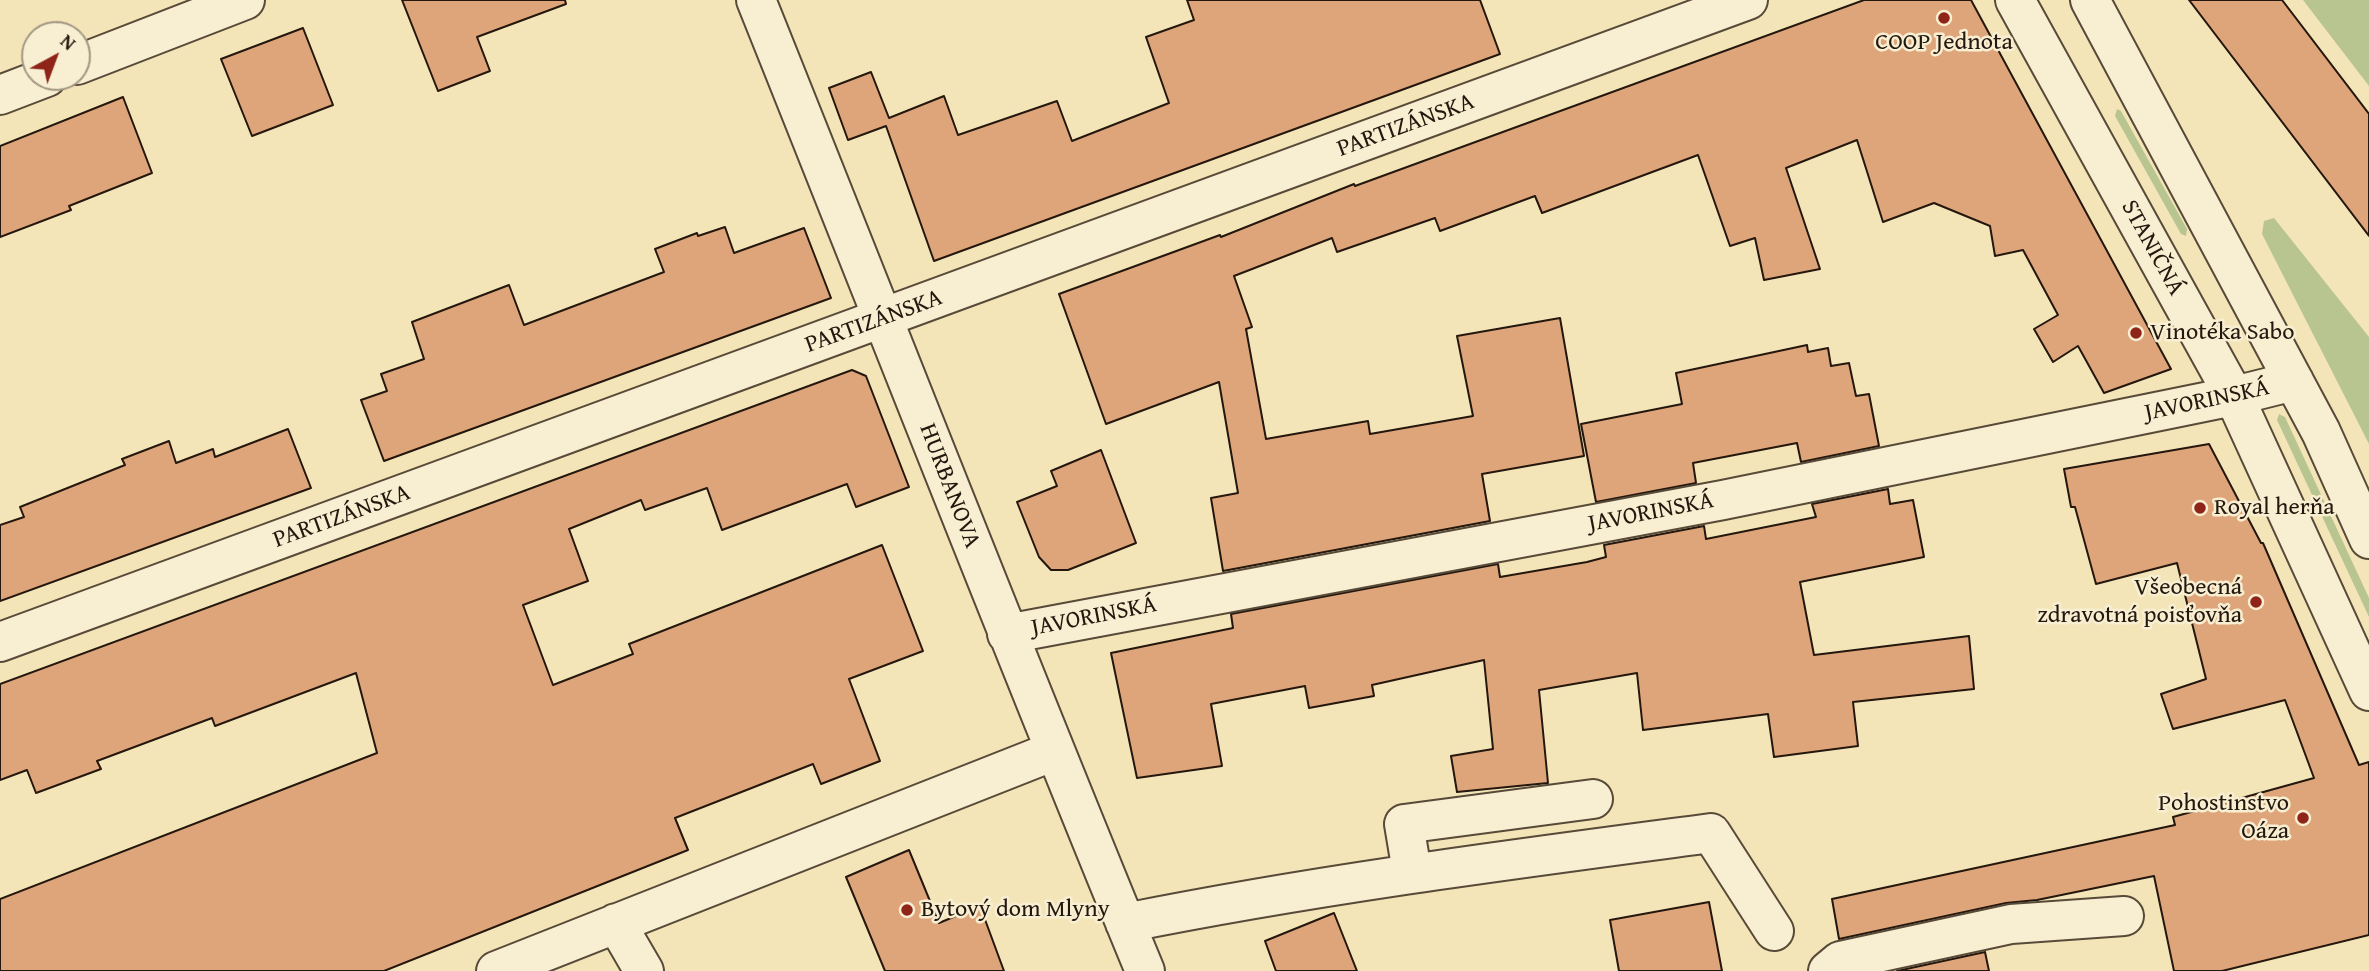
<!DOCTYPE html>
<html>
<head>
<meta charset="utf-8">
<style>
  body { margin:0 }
  #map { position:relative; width:2369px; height:971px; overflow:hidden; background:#f4e5b9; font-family:"Gentium Book Plus",serif }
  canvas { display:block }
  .north { position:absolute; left:21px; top:21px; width:70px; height:70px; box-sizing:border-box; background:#f8eed2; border:2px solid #a39883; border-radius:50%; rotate:41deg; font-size:19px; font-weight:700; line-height:28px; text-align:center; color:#24170d }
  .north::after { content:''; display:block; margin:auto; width:24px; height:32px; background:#8f2418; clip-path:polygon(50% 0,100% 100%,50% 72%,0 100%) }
</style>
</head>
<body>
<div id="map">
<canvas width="2369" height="971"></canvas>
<div class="north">N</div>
</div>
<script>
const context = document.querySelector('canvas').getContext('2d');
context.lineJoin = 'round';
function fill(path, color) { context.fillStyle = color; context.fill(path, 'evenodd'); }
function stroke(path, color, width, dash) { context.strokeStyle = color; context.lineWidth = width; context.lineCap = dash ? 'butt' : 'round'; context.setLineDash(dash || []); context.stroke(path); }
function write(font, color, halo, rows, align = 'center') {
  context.font = font + ' "Gentium Book Plus",serif'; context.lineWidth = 5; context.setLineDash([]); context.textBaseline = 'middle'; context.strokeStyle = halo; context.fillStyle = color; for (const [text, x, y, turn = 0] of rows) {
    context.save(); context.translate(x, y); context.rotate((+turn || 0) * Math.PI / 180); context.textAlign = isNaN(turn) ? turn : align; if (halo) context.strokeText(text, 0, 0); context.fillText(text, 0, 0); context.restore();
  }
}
const green = new Path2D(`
  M2303 0H2369V86Z
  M2117 109 2121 111 2187 229 2186 236 2181 234 2115 116Z
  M2274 218 2369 337V444L2262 234 2264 221Z
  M2279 414 2285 417 2369 598V617L2277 420Z`);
const building = new Path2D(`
  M402 0H565L566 4 477 37 490 71 438 91Z
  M1187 0H1480L1500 54 934 261 886 126 848 140 829 88 871 72 889 118 944 96 958 135 1057 101 1072 141 1169 103 1146 37 1194 20Z
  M1864 0H1971L2171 369 2104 393 2078 346 2053 362 2034 329 2058 315 2023 250 1995 256 1990 226 1934 203 1883 222 1857 140 1786 168 1820 269 1764 280 1755 238 1730 246 1698 155 1542 213 1535 196 1440 231 1435 218 1337 252 1332 238 1234 276 1252 327 1246 329 1266 439 1368 421 1370 434 1473 416 1457 336 1560 318 1584 456 1482 474 1490 521 1223 571 1211 498 1238 493 1219 382 1106 424 1059 294 1220 235 1221 237 1354 184 1355 186Z
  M2189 0H2282L2369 114V236Z
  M303 28 333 105 252 136 221 59Z
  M123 97 152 173 69 206 71 210 0 237V146Z
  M725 227 734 253 804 228 831 298 384 461 361 400 387 391 381 374 424 359 412 322 509 285 524 325 664 272 655 249 697 233 698 236Z
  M1807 345 1808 352 1828 348 1831 366 1849 363 1856 396 1869 394 1879 446 1801 462 1797 443 1693 463 1696 483 1596 502 1581 424 1682 404 1676 373Z
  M852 370 866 376 909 487 856 507 847 484 722 530 707 488 645 510 641 500 569 529 588 581 523 605 553 685 633 654 629 644 882 545 923 651 849 679 880 761 821 784 813 764 675 818 688 850 384 971H0V899L377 753 356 673 215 726 212 718 97 761 101 769 36 793 27 770 0 780V684Z
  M288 429 311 488 0 601V525L24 517 20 507 125 465 122 459 169 441 176 463 213 449 215 457Z
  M2209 444 2261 543H2263L2359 765 2369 762V935L2222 971H2174L2154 876 2037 900 2006 903 1839 939 1832 899 2175 825 2173 817 2314 778 2285 700 2173 729 2161 694 2206 679 2177 563 2096 584 2075 507H2071L2064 469Z
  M1101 450 1136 543 1068 570H1051L1039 557 1017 502 1057 486 1051 471Z
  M1888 489 1890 504 1913 500 1924 557 1800 582 1814 655 1969 636 1974 689 1853 702 1858 746 1774 757 1768 714 1643 730 1637 673 1539 690 1548 783 1457 792 1451 756 1493 749 1484 660 1372 685 1374 696 1309 708 1305 686 1211 704 1222 766 1137 778 1111 653 1233 628 1231 614 1498 564 1500 577 1587 562 1606 557 1604 545 1704 526 1706 539 1816 517 1812 504Z
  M909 850 939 923 980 906 1004 971H885L846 877Z
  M1709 902 1722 971H1619L1610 920Z
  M1334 913 1357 971H1276L1265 941Z
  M1985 952 1989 971H1897Z`);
const minor = new Path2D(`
  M756 0C886 324 1012 649 1145 971
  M2015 0 2234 396 2369 691
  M2090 0 2321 432 2369 539
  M77 65 245 0
  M0 95 47 77
  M1007 634 1723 500 2234 396 2294 381
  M0 642 1748 0
  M1412 872 1404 824 1593 799
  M616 923 644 971
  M1125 923C1319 884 1515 859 1711 833L1774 931
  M496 971 1054 751
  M1828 971 1840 961 2011 924 2124 916`);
const markers = [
  [1944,18,7,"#8f2418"],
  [2136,333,7,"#8f2418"],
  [2200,508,7,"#8f2418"],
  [2256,602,7,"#8f2418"],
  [2303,818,7,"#8f2418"],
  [907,910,7,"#8f2418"]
];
const poiNames = [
  ["COOP Jednota",1944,43,"center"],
  ["Vinotéka Sabo",2150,333],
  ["Royal herňa",2214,508],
  ["Všeobecná",2242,588,"right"],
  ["zdravotná poisťovňa",2242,616,"right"],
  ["Pohostinstvo",2289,804,"right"],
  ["Oáza",2289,832,"right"],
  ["Bytový dom Mlyny",921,910]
];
const streetNames = [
  ["PARTIZÁNSKA",1406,126,-20],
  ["STANIČNÁ",2152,248,61],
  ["PARTIZÁNSKA",874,322,-20],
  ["JAVORINSKÁ",2207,401,-12],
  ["HURBANOVA",949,486,69],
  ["JAVORINSKÁ",1651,513,-11],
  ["PARTIZÁNSKA",342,517,-20],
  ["JAVORINSKÁ",1094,617,-11]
];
fill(green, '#b8c591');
fill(building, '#dfa57a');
stroke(building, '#24170d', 2);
stroke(minor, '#584a38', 42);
stroke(minor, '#f8eed2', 38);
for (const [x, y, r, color] of markers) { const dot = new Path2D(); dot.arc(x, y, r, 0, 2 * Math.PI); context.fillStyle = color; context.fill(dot); stroke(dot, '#f8eed2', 2.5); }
write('24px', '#24170d', '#f8eed2', poiNames, 'left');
write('24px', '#24170d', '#f8eed2', streetNames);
</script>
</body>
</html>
